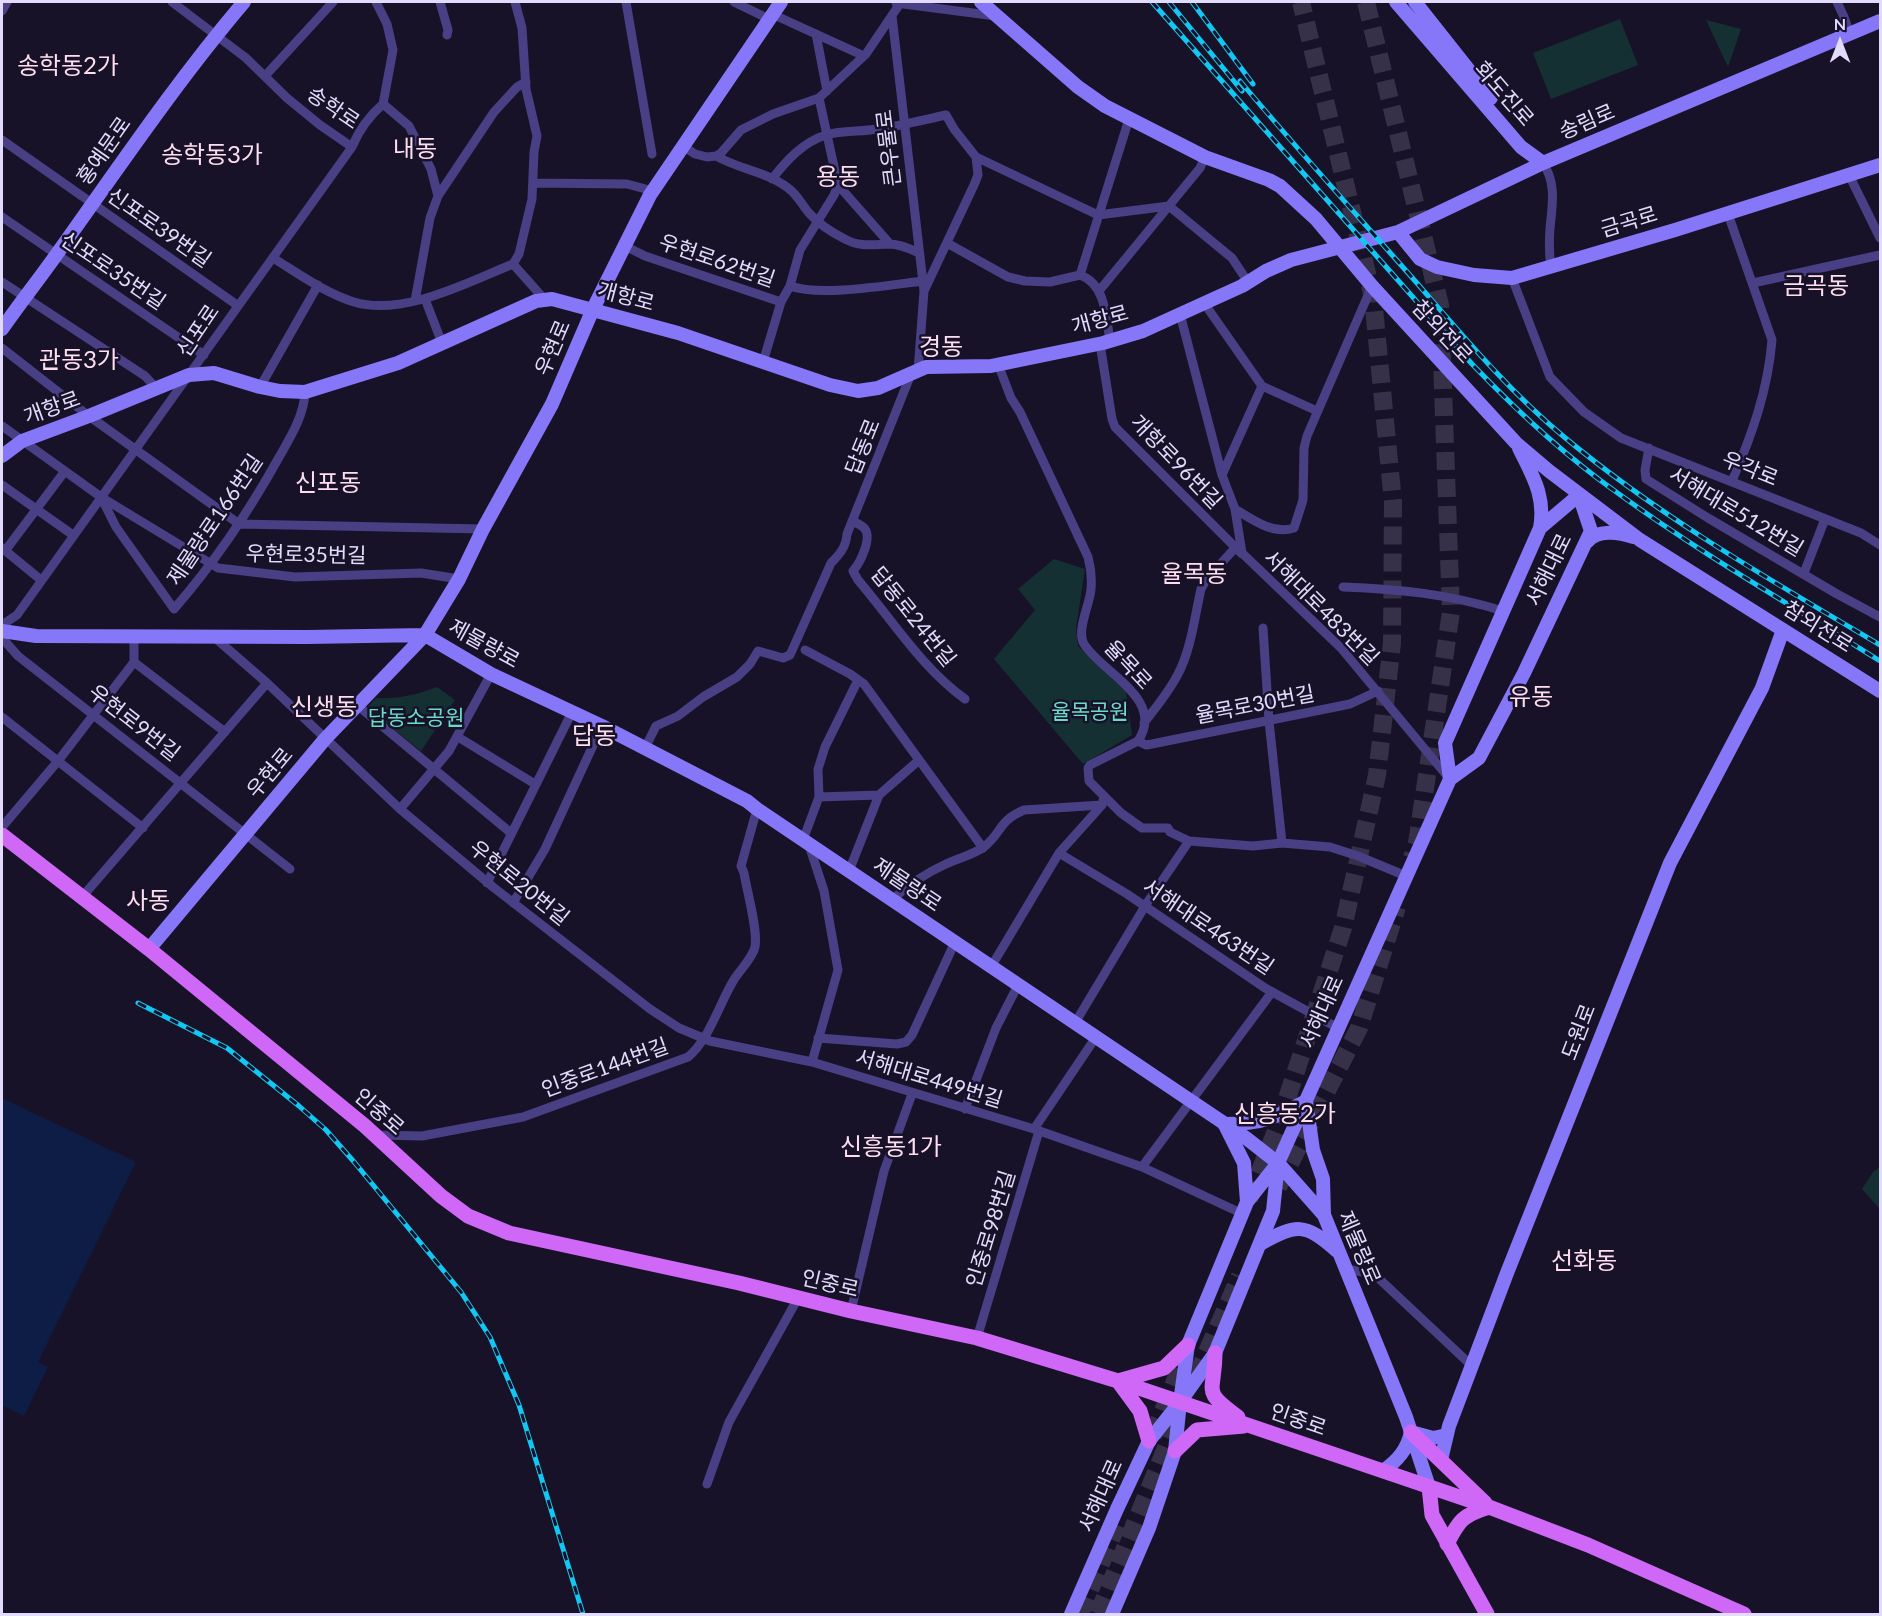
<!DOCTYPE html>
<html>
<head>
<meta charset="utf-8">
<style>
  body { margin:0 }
  #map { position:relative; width:1882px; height:1616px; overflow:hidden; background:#181228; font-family:Lato,sans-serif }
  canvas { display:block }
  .frame { position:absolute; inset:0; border:3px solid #e2dbfd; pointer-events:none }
  .north { position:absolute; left:1810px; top:12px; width:60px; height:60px; -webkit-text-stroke:4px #181228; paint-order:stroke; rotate:0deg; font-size:16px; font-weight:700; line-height:24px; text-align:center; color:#e2dbfd }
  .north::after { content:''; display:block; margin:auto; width:21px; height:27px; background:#e2dbfd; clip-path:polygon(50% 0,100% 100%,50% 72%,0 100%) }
</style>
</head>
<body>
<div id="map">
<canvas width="1882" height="1616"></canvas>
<div class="frame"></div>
<div class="north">N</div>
</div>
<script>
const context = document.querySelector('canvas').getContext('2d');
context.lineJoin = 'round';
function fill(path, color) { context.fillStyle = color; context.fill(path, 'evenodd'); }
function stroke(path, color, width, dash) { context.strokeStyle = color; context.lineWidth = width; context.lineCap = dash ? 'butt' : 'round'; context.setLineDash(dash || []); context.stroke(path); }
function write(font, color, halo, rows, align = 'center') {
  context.font = font + ' Lato,"Noto Sans KR",sans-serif'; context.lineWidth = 5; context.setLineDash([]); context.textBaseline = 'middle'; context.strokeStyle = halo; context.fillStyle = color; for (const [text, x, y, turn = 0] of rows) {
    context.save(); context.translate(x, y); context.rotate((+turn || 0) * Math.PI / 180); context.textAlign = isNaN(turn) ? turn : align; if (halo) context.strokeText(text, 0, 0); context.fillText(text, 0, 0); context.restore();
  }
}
const green = new Path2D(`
  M1620 19 1638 65 1551 99 1533 53Z
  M1706 20 1741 29 1728 67Z
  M1054 559 1085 569 1076 628 1078 646 1126 692 1132 735 1083 764 994 659 1035 610 1018 589Z
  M437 687 455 700 421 751 367 708 376 698C398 699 416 695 437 687Z
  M1880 1167V1209L1862 1189 1873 1172Z`);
const water = new Path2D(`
  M2 1098 136 1162 38 1362 48 1367 24 1416 2 1405Z`);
const highwayTunnel = new Path2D(`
  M1366 2 1440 305 1451 612 1417 843 1412 858
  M1278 1187 1359 1028 1397 907
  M1249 1199 1278 1126 1343 928 1377 775 1392 643 1393 502 1373 298 1301 2
  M1196 1377 1240 1276
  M1153 1436 1185 1356
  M1080 1614 1117 1525
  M1098 1614 1179 1416`);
const street = new Path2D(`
  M172 2 246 58 287 98 320 125 352 147
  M440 2 448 30 447 35
  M626 2 652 154
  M734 2 769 19
  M1837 2 1844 17 1850 34
  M896 3 996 16
  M2 11 7 2
  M772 14 864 56
  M892 16 924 291 918 371
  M816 34 827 91
  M265 76 333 2
  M819 98 838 185 890 244
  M383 104 409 126 431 169 438 196
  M2 140 237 305
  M683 146 695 154 707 157 716 156 721 153 741 130 773 114 819 98 866 54 901 2
  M716 156C738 169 768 172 788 188 797 194 802 205 809 213 818 223 831 232 843 238 858 247 871 245 888 244 899 244 909 248 919 253
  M1543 163C1557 184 1552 205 1550 229 1549 242 1549 254 1551 267
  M1849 175 1880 238
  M772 179C786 161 803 142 826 135 842 130 861 132 877 129 900 126 923 120 946 115L954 129 976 157 1098 215
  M533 183 627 184 653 191
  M1728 214 1772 340C1768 390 1752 435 1732 481
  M1098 215 1169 206 1232 258 1248 282
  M2 217 204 355
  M947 243 1008 277 1025 281 1050 282 1080 275
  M625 246 645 256 781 302 790 286 800 250 834 195 838 185
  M273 258C299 274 325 293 354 302 403 317 468 282 513 264
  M513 264 519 254 532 199 534 152 537 136 526 89 522 28 515 2
  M513 264 545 300
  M1080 275 1129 119
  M1080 275C1106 284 1106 318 1110 341
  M1512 278 1550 377 1584 412 1621 438 1861 533 1880 545
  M2 282 145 376 156 388
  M1753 283 1880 255
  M790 286C820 297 889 285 923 281
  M924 291 974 185 978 175 976 157
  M1099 291 1200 168 1205 157
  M425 299 442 343
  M415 301 430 218 438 196 494 112 517 87 526 82
  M1204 303 1262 386 1317 411
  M1180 314 1222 475 1235 509 1242 553 1341 648 1448 777
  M1100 344 1112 419 1115 427 1242 554
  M2 348 89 416 239 524 483 529
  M763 362 781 302
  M998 364 1011 398 1020 412 1088 557C1091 568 1092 578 1091 589 1090 604 1076 631 1084 644 1102 673 1166 699 1138 741L1090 765 1088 768 1089 781 1121 813 1142 828H1168L1170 832 1189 841 1253 846 1282 843 1330 847 1358 856 1406 876
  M260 387 318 285
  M2 426 101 497 218 568 295 577 421 573 459 579
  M1649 448 1645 470 1646 479 1708 518 1837 594 1880 617
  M1222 475 1262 386
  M2 485 73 535
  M102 499 116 527 174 609C214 563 248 513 278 459 290 438 304 416 305 392
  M1235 509C1253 520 1273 535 1294 528L1303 500 1304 448 1307 436 1372 286
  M852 521C857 523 862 525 865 529 872 539 860 563 853 571L858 580C893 621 922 668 965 699
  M2 548 41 580
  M5 551 65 471
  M1804 573 1825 519
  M1343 587C1399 589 1449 594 1503 611
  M2 625 17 615 352 147C359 130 369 116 383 104L393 50 387 24 376 2
  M1263 628 1269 721 1282 843
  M214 637 267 683 400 809 493 887 650 1009 679 1028 710 1041 812 1062 1034 1129 1142 1167 1243 1214
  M2 638 18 656 290 869
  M805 650 850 674 864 684 983 848
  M134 662 225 732
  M858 680 825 747 818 769 819 797 879 795
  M357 705 511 833
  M2 717 143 828
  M1144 723C1156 707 1169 692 1178 674 1191 650 1195 615 1201 589L1206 580 1235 548
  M458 737 535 784
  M1138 741 1146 745 1152 744 1350 704 1378 691
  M645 748 656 726 678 716 703 697 737 677 750 664 758 651 783 658 790 655 831 563C840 554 846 547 847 534L911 374
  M400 809 449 751 491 674
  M2 827 58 761 134 662V637
  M803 840 819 797
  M809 845 824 891 838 970 812 1062
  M1059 853 1127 894 1265 988 1338 1028
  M849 871 879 795 918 761
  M487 883 572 712
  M82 897 267 683
  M892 900C908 885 926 873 946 864 958 858 973 855 984 847 1002 833 998 821 1024 810L1102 805 1104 796
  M513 903 545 849 602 726
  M991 967 1059 853 1102 805
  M1075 1023 1145 906 1189 841
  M818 1038 897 1044 906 1042 912 1035 955 942
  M965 1109 996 1028 1018 985
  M1034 1129 1096 1037
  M374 1135 422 1136 523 1117 688 1057C710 1039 720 1001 735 978 741 969 753 957 755 947 758 929 747 892 744 873L741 866 757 809
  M1142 1167 1272 992
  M1346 1269 1374 1274 1472 1366
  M851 1311 884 1171 912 1094
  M977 1338 1039 1131
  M707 1484 729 1422 798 1298`);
const secondary = new Path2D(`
  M981 2 1078 87 1105 106 1205 157 1269 180 1280 186 1316 219 1372 286 1516 443 1549 471 1640 540 1880 691
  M1396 2 1521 147 1543 163
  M1415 2 1491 98
  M1398 232 1420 259 1437 267 1474 275 1512 278 1675 230 1880 165
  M2 329C20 303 40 278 59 251 119 167 177 81 244 2
  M1519 448C1532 475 1546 496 1540 528
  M2 456 22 441 89 416 189 375 214 373 260 387 280 391 305 392 398 363 536 301 552 299 678 333 830 385 858 391 878 388 926 367 991 366 1103 343 1143 331 1242 286 1266 271 1291 260 1398 232 1543 163 1880 21
  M1587 542C1597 529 1619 532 1633 537
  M2 631 36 636 307 637 425 635 491 674 602 726 747 801 757 809 1246 1138 1278 1163 1324 1215 1406 1417 1429 1487
  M1450 779 1445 743 1540 528 1579 495
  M149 949 325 739 425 635 459 579 483 529 552 404 593 309 650 195 781 2
  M1306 1101 1313 1150 1323 1179 1324 1215
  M1224 1124C1263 1124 1272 1119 1306 1101
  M1225 1125 1244 1163 1247 1202
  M1260 1244C1297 1224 1304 1222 1337 1251
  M1411 1432 1433 1438 1447 1435
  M1441 1460 1449 1426 1507 1273 1670 863 1762 688 1783 630
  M1383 1471C1398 1460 1407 1450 1411 1432
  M1071 1614 1117 1509 1149 1441 1180 1402 1188 1345 1247 1202 1278 1163 1450 779 1479 758 1524 673 1591 531 1579 495
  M1112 1614 1149 1528 1175 1451 1180 1402 1215 1353 1273 1211 1278 1163`);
const primary = new Path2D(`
  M2 835 149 949 365 1126 441 1196 468 1216 509 1233 739 1283 851 1311 977 1338 1118 1381 1489 1507 1588 1545 1744 1614
  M1215 1353C1215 1394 1200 1389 1238 1417
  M1118 1381 1164 1368 1188 1345
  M1118 1381 1140 1411 1149 1441
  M1411 1432 1485 1503
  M1175 1451 1197 1430 1244 1426
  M1429 1487 1432 1515 1487 1614
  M1447 1544C1459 1520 1463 1515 1489 1507`);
const rail = new Path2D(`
  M1152 2 1472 364C1517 411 1565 456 1619 494 1703 555 1793 606 1880 661
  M1169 2 1242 91
  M1192 2 1253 84
  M1240 81C1297 149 1357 215 1416 282 1463 336 1508 390 1563 436 1660 517 1772 581 1880 645
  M138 1003 227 1048 299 1106 326 1130 355 1163 461 1292 490 1337 519 1405 583 1614`);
const streetNames = [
  ["화도진로",1504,94,49],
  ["송학로",333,108,34],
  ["송림로",1587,122,-23],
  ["큰우물로",889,148,-97],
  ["홍예문로",104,151,-55],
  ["금곡로",1629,222,-17],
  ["신포로39번길",159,228,35],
  ["우현로62번길",717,261,19],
  ["신포로35번길",113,271,34],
  ["개항로",626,297,15],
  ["개항로",1100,320,-15],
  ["신포로",198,331,-56],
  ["참외전로",1442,332,47],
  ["우현로",553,348,-67],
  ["개항로",52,408,-20],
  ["답동로",863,447,-68],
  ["개항로96번길",1176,462,46],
  ["우각로",1750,469,22],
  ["서해대로512번길",1736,512,31],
  ["제물량로166번길",215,520,-56],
  ["우현로35번길",306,555,1],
  ["서해대로",1549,570,-64],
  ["서해대로483번길",1321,608,45],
  ["답동로24번길",913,617,51],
  ["참외전로",1818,627,32],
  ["제물량로",484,644,29],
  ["율목로",1128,665,47],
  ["율목로30번길",1255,705,-11],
  ["우현로9번길",134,723,38],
  ["우현로",270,773,-50],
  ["우현로20번길",519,883,39],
  ["제물량로",907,885,34],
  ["서해대로463번길",1208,927,34],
  ["서해대로",1322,1012,-66],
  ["도원로",1579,1032,-69],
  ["인중로144번길",605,1068,-20],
  ["서해대로449번길",929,1079,17],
  ["인중로",379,1112,41],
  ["인중로98번길",991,1229,-73],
  ["제물량로",1359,1248,67],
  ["인중로",830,1284,13],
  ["인중로",1298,1420,19],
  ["서해대로",1101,1496,-66]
];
const parkNames = [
  ["율목공원",1090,712],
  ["답동소공원",416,718]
];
const quarterNames = [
  ["송학동2가",68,66],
  ["내동",415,149],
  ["송학동3가",212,155],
  ["용동",838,177],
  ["금곡동",1816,286],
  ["경동",941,347],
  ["관동3가",79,360],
  ["신포동",328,483],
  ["율목동",1194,574],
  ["유동",1531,697],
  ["신생동",324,707],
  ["답동",594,736],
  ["사동",148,901],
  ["신흥동2가",1285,1114],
  ["신흥동1가",891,1147],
  ["선화동",1584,1261]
];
fill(green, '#153032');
fill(water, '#0e1d45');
stroke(highwayTunnel, '#363048', 18, [18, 9]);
stroke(street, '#483f85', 9);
stroke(secondary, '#8677f8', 14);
stroke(primary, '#cf68f7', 15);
stroke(rail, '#11c7f3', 5);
stroke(rail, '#181228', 3, [9]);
write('21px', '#e2dbfd', '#181228', streetNames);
write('21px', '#69dbc9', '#181228', parkNames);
write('24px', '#fdddee', '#181228', quarterNames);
</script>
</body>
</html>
